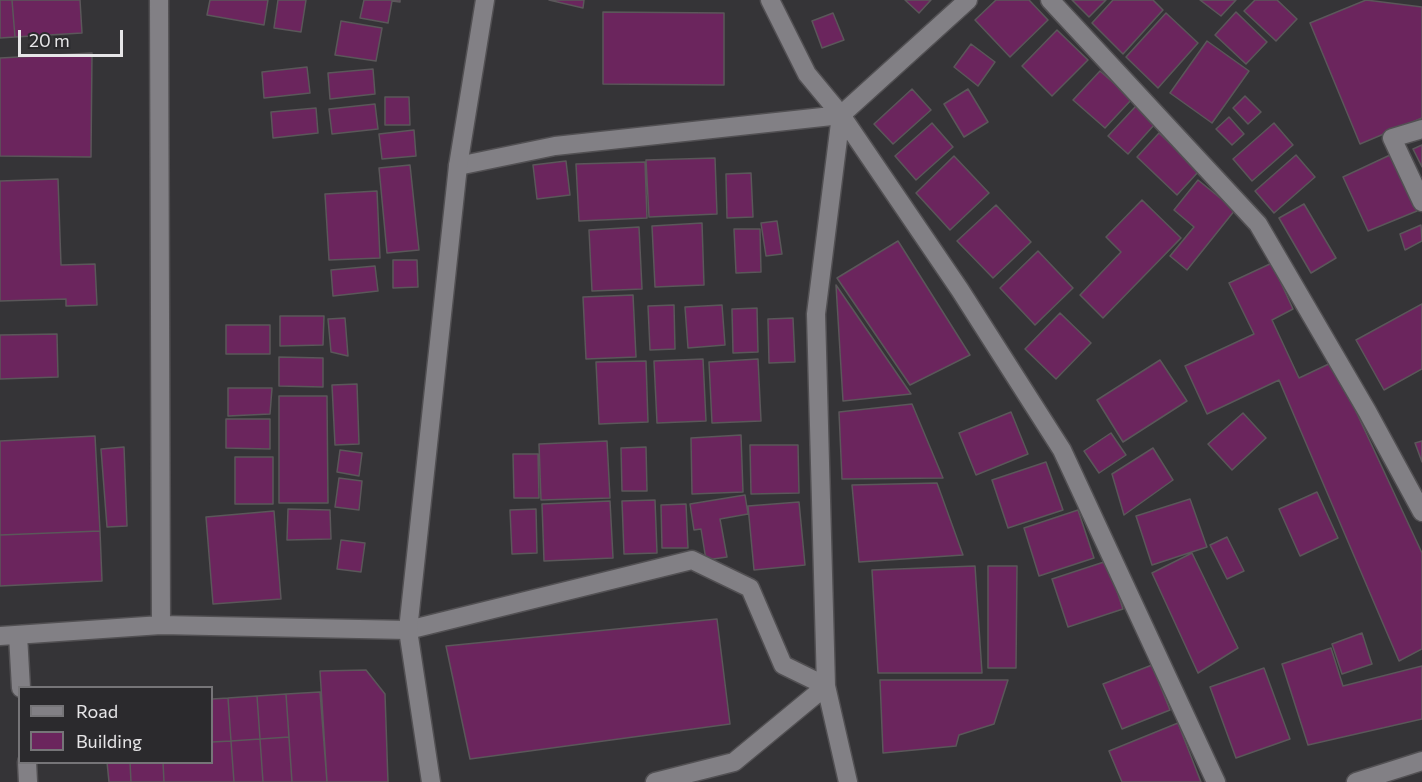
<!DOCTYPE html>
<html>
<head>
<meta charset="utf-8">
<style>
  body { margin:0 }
  #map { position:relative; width:1422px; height:782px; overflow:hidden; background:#353437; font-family:Commissioner,sans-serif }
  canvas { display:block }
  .legend { position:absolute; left:18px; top:686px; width:195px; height:78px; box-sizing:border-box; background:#2b2a2d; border:2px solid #767578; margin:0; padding:8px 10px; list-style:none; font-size:18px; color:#e7e6e8 }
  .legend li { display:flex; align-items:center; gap:12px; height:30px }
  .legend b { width:30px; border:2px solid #767578 }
  .scale { position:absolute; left:18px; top:30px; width:105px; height:27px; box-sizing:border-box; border:3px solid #e7e6e8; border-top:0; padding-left:8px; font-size:18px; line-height:21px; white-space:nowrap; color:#e7e6e8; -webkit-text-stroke:4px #2b2a2d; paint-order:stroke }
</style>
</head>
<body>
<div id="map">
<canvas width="1422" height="782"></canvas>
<ul class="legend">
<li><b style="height:8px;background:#828085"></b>Road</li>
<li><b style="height:16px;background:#6b255d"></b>Building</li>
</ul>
<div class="scale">20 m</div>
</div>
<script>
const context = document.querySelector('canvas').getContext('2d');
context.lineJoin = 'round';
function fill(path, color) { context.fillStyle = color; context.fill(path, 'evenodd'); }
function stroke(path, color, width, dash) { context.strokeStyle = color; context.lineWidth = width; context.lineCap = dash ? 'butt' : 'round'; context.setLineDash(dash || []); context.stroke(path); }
const building = new Path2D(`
  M0 0H12L15 37 0 38Z
  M12 0H80L82 33 15 37Z
  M210 0H268L264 25 207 15Z
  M278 0H306L301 32 274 28Z
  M364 0H400V2L392 1 388 23 360 18Z
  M549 0H584L583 8Z
  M905 0H931L919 13Z
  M996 0H1029L1048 20 1010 57 975 20Z
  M1072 0H1106L1089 17Z
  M1113 0H1153L1163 10 1123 54 1092 23Z
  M1200 0H1236L1221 16Z
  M1255 0H1277L1297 19 1276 41 1244 11Z
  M1366 0 1422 7V118L1360 144 1310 23Z
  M603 12 724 13V85L603 84Z
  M1236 12 1267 42 1246 64 1215 35Z
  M833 13 844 40 822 48 812 21Z
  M1166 13 1198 43 1158 88 1126 57Z
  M341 21 382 28 376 61 335 55Z
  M1057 30 1088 60 1052 96 1022 66Z
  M1207 41 1249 71 1212 123 1170 93Z
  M971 44 995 62 978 86 954 67Z
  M92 53 91 157 0 156V58Z
  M307 67 310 93 264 98 262 72Z
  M373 69 375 94 330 99 328 73Z
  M1100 71 1132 99 1105 128 1073 100Z
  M912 89 931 110 893 144 874 124Z
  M968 89 988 122 964 137 944 104Z
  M1245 96 1261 112 1248 124 1233 108Z
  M385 97H409L410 125H385Z
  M375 104 378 129 332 134 329 109Z
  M1136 106 1155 124 1128 154 1108 136Z
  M316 108 318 133 273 138 271 112Z
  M1229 117 1244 134 1232 145 1216 129Z
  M932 123 953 147 916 180 895 156Z
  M1274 123 1293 145 1252 181 1233 159Z
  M414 130 416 156 382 159 379 134Z
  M1159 133 1199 171 1177 195 1137 157Z
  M1422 145V167L1413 149Z
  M1296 155 1315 177 1274 213 1255 191Z
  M1390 155 1417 211 1368 231 1343 177Z
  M954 156 989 193 950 230 916 193Z
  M715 158 717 214 649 217 646 160Z
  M566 161 570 195 537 199 533 165Z
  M645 162 647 218 579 221 576 164Z
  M410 165 419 250 387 253 379 168Z
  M751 173 753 217 727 218 726 174Z
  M58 179 61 265 95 264 97 305 66 306V299L0 301V181Z
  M1198 180 1235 210 1187 270 1170 256 1194 227 1174 210Z
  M377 191 380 258 329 260 325 194Z
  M1142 200 1181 238 1103 318 1080 295 1121 252 1106 237Z
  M1304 204 1336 258 1311 273 1279 218Z
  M996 205 1031 242 993 278 957 241Z
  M777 221 782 254 766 256 761 223Z
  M702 223 704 285 655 287 652 226Z
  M1421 225 1422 241 1405 250 1400 234Z
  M639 227 642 289 592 291 589 230Z
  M734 229H760L761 272 736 273Z
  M898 241 970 355 910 385 837 278Z
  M1038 251 1073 288 1035 325 1000 288Z
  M393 260H417L418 287 393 288Z
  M1272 263 1293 309 1272 320 1299 378 1333 362 1422 553V649L1399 661 1279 380 1207 414 1185 366 1254 334 1229 283Z
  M375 266 378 291 333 296 331 270Z
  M836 285 911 394 843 401Z
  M633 295 636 357 586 359 583 297Z
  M1422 304V369L1384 390 1356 340Z
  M674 305 675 349 650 350 648 306Z
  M722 305 725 345 688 348 685 307Z
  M757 308 758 352 733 353 732 309Z
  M1060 313 1091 343 1056 379 1025 349Z
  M280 316H324L323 345 280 346Z
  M345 318 348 356 331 352 328 319Z
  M793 318 795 362 769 363 768 319Z
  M226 325H270V354H226Z
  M57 334 58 377 0 379V335Z
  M279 357 323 358V387L279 386Z
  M703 359 706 421 657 423 654 361Z
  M758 359 761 421 712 423 709 362Z
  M1160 360 1187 401 1123 442 1097 400Z
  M646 361 648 422 599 424 596 362Z
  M357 384 359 444 335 445 332 385Z
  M228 388H272L270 414 228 416Z
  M279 396H327L328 503H279Z
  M912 404 943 478 842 479 839 412Z
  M1011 412 1028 454 976 475 959 433Z
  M1243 413 1266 438 1232 470 1208 444Z
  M226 419H270V449L226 448Z
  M1111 433 1126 455 1099 473 1084 451Z
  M741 435 743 492 692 494 691 438Z
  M95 436 100 531 0 535V441Z
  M607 441 610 498 541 500 539 444Z
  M1422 441V462L1415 443Z
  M750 445H798L799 493 751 494Z
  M124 447 127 526 107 527 101 449Z
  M646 447 647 491H622L621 448Z
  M1153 448 1173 480 1124 515 1112 474Z
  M340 450 362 453 359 476 337 472Z
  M513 454H538L539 498H514Z
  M235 457H273V504H235Z
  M1046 462 1063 510 1008 528 992 480Z
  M339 478 362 481 359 510 335 507Z
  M937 483 963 555 859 562 852 485Z
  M1317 492 1338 538 1300 556 1279 509Z
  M745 495 748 514 720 519 727 557 706 560 701 529 694 530 690 504Z
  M1190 499 1207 547 1152 565 1136 516Z
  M655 500 657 553 624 554 622 501Z
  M610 501 613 558 544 561 542 504Z
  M799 502 805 565 754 570 748 506Z
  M686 504 688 548H662L661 505Z
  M288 509 330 510 331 539 287 540Z
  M536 509 537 553 512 554 510 510Z
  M1078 510 1094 558 1039 576 1024 528Z
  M274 511 281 599 213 604 206 517Z
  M100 531 102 581 0 586V535Z
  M1227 537 1244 571 1227 579 1210 545Z
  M341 540 365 543 361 572 337 569Z
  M1192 553 1238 648 1198 673 1152 573Z
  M1107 561 1123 609 1068 627 1052 579Z
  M975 566 982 673H878L872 570Z
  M988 566H1017L1016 668H988Z
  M717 619 730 724 470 759 446 646Z
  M1362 633 1372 664 1342 674 1332 644Z
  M1331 648 1343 686 1422 666V719L1308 745 1282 664Z
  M1152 665 1170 710 1122 729 1103 684Z
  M1264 668 1290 739 1236 758 1210 687Z
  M366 670 385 694 388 782H327L320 671Z
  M880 680H1008L994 724 959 735 956 746 883 753Z
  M320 692 327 782H292L286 694Z
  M286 694 289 737 260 739 257 696Z
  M257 696 260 739 231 741 228 698Z
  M228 698 231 741 212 742V699Z
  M1178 723 1201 782H1122L1109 751Z
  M289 737 292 782H263L260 739Z
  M260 739 263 782H234L231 741Z
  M231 741 234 782H164L163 762H212V742Z
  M107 762H130L131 782H109Z
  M130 762H163L164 782H131Z`);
const street = new Path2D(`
  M159 0 161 625
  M1050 0 1258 224 1367 411 1422 512
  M841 115 960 290 1062 450 1216 782
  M1422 129 1392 138 1422 202
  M458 166 555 146 841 115 968 0
  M18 635 21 688
  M0 636 161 625 408 630 692 560 750 588 783 665 826 686 816 314 841 115 807 74 770 0
  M27 762 28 782
  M655 782 734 762 826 686 848 782`);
const secondary = new Path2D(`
  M431 782 408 630 458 166 485 0
  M1356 782 1422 761`);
fill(building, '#6b255d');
stroke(building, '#5b575a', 1.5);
stroke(street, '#525053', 21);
stroke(secondary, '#525053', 21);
stroke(street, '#828085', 18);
stroke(secondary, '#828085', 18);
</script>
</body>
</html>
